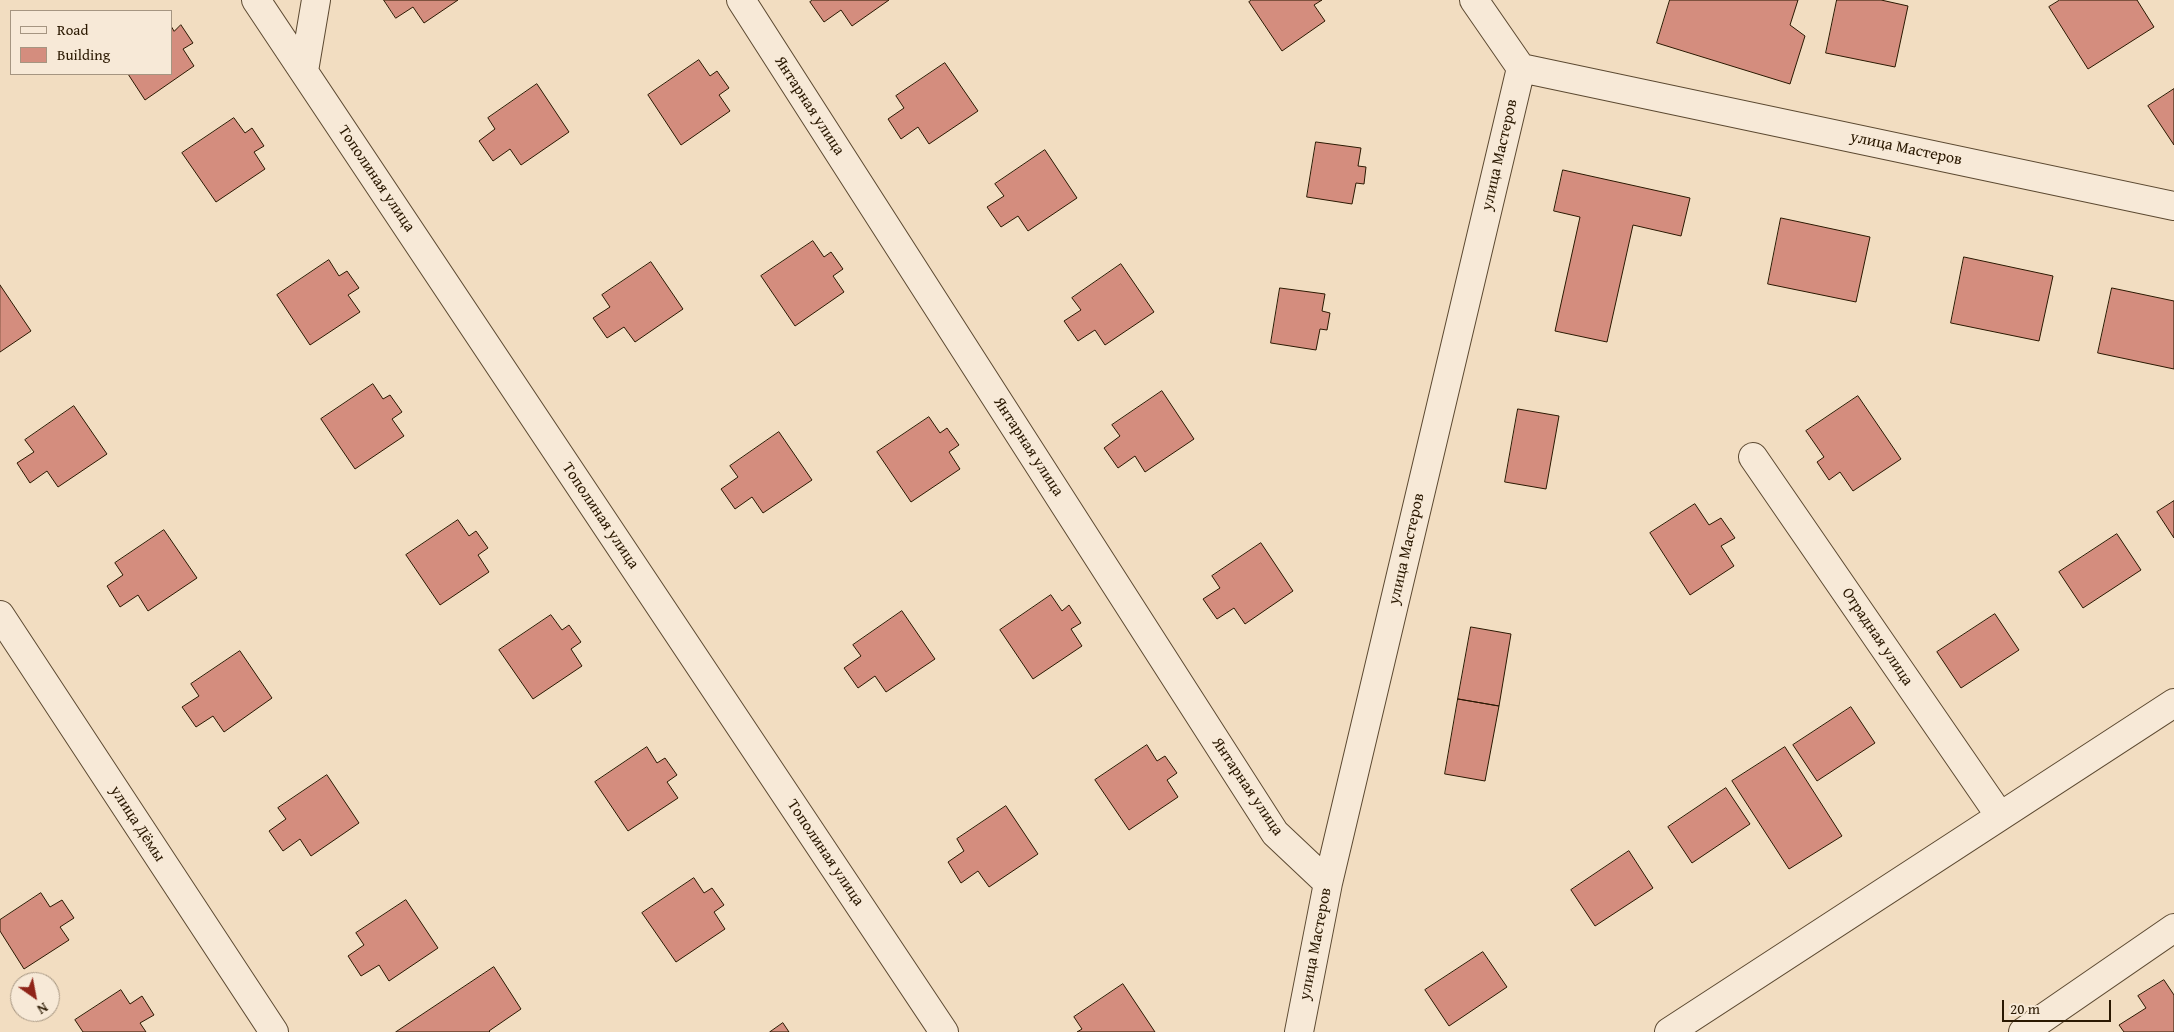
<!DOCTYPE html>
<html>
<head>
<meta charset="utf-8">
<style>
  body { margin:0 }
  #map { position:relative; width:2174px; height:1032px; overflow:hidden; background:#f2ddc1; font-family:"Gentium Book Plus",serif }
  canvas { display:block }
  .legend { position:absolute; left:10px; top:10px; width:162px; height:65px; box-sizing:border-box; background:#f7e9d7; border:1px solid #a59581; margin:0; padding:6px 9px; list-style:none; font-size:15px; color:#2a1801 }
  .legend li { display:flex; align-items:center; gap:10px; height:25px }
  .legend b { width:25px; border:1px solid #a59581 }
  .north { position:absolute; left:10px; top:972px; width:50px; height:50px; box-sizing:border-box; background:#f7e9d7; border:1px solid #a59581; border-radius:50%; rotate:147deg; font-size:14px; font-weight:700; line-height:20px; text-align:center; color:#2a1801 }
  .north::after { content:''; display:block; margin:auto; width:18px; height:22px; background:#8f2418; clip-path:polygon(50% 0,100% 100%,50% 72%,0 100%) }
  .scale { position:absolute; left:2002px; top:1000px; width:109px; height:22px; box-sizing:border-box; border:2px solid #2a1801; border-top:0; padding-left:6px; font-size:15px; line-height:18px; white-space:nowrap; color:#2a1801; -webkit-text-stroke:4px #f7e9d7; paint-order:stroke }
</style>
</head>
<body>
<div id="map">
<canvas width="2174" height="1032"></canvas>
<ul class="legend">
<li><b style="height:6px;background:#f7e9d7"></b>Road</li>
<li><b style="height:14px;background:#d48d7e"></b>Building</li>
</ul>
<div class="north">N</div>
<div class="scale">20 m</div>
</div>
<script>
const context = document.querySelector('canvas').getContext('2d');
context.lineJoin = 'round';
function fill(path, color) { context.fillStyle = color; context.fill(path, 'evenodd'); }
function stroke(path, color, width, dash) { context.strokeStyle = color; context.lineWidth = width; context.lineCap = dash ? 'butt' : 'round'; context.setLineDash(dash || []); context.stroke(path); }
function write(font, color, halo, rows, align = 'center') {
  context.font = font + ' "Gentium Book Plus",serif'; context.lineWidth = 4; context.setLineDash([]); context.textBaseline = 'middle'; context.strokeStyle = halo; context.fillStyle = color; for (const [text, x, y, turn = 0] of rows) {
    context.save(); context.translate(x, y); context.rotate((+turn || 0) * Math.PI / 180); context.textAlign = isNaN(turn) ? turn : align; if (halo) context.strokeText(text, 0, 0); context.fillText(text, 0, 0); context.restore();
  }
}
const building = new Path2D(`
  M384 0H458L424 23 413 7 396 18Z
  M813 0H889L852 26 841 10 824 22 810 2Z
  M1252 0H1322L1314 5 1325 21 1282 51 1249 2Z
  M1670 0H1798L1790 25 1805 36 1790 84 1657 43Z
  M1837 0H1881L1908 6 1895 67 1826 53Z
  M2060 0H2137L2154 27 2088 69 2049 7Z
  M181 25 193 43 183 49 194 66 145 100 128 74H171V26L174 31Z
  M699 60 710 76 717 71 729 88 719 95 730 111 681 145 648 95Z
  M945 63 978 111 929 144 918 127 901 139 888 119 904 108 896 96Z
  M537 84 569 132 521 165 510 149 493 161 479 141 495 129 488 118Z
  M2174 89V145L2148 106Z
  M234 118 245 133 252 128 264 146 254 152 265 169 216 202 182 153Z
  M1316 142 1361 148 1358 166 1366 167 1364 184 1356 183 1352 204 1307 197Z
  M1045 150 1077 198 1028 231 1018 216 1001 227 987 207 1004 196 995 184Z
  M1563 170 1690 198 1681 236 1633 225 1607 342 1555 331 1580 217 1554 211Z
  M1781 218 1870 237 1856 302 1768 284Z
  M813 241 824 257 831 252 843 269 833 276 844 292 795 326 761 276Z
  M1964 257 2053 276 2039 341 1951 323Z
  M329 260 339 276 347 271 359 288 348 295 360 312 310 345 277 295Z
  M651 262 683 309 635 342 624 327 607 338 593 318 610 307 602 295Z
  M1121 264 1154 312 1105 345 1095 330 1078 341 1064 321 1081 310 1072 298Z
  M0 285 31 331 0 352Z
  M1280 288 1325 294 1322 311 1330 313 1327 330 1320 329 1316 350 1271 343Z
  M2112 288 2174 301V369L2098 353Z
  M373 384 383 399 390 395 402 412 392 419 404 436 355 469 321 419Z
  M1162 391 1194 439 1145 472 1135 456 1118 468 1104 448 1120 436 1112 425Z
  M1858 396 1901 459 1853 491 1840 472 1829 480 1817 462 1824 457 1806 431Z
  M74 406 107 454 58 487 47 471 30 483 17 463 34 452 25 440Z
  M1518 409 1559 416 1546 489 1505 482Z
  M929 417 940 433 947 428 959 445 949 452 960 469 911 502 877 452Z
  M779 432 812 480 763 513 752 497 735 509 721 489 738 477 730 466Z
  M2174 501V538L2157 512Z
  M1695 504 1709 525 1721 518 1735 538 1721 546 1734 566 1690 595 1650 533Z
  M458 520 469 536 476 531 488 548 478 555 489 572 440 605 406 555Z
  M164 530 197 578 148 611 138 595 120 607 107 586 123 575 115 563Z
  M2117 534 2141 570 2083 608 2059 572Z
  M1261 543 1293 591 1245 624 1234 608 1217 619 1203 599 1220 588 1212 576Z
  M1051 595 1062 611 1069 605 1081 623 1071 629 1082 646 1033 679 1000 630Z
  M902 611 935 659 886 692 875 676 858 688 844 668 861 656 853 645Z
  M1995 614 2019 650 1961 688 1937 652Z
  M551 615 562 630 569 625 581 642 571 649 582 666 533 699 499 650Z
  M1471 627 1511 634 1499 706 1458 699Z
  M240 651 272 698 224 732 213 716 196 727 182 707 199 696 191 684Z
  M1458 699 1499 706 1485 781 1445 774Z
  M1851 707 1875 743 1817 781 1793 745Z
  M1147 745 1157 761 1165 756 1177 773 1167 780 1178 797 1129 830 1095 780Z
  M647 747 657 763 665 758 677 775 667 782 678 798 628 831 595 782Z
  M1785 747 1842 836 1789 869 1732 781Z
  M327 775 359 823 311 856 300 839 283 851 269 831 286 819 278 808Z
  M1726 788 1750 824 1692 863 1668 827Z
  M1006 806 1038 854 989 887 978 871 961 883 948 862 964 851 957 839Z
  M1629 851 1653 888 1595 926 1571 890Z
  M694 878 704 893 712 888 724 905 714 912 725 929 676 962 642 913Z
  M41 893 50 907 62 900 74 918 60 927 69 940 24 969 0 931V920Z
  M406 900 438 948 389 981 379 965 361 976 348 956 364 945 356 933Z
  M1483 952 1507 987 1449 1026 1425 990Z
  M494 967 521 1009 489 1031 490 1032H396Z
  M2164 980 2174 995V1032H2124L2119 1025 2146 1008 2138 996Z
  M1123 984 1155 1032H1077L1082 1029 1074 1017Z
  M121 990 130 1004 142 996 154 1015 140 1023 146 1032H83L75 1020Z
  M783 1023 789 1032H770Z`);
const minor = new Path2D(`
  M256 0 944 1032
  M741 0 1275 833 1328 883
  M1474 0 1521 68 2174 206
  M304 71 316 0
  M1753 457 2000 816
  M0 615 274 1032
  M1299 1032 1328 883 1521 68
  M1669 1032 2174 703
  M2023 1032 2174 928`);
const streetNames = [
  ["Янтарная улица",809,106,57],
  ["улица Мастеров",1906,149,12],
  ["улица Мастеров",1500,155,-77],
  ["Тополиная улица",376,179,56],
  ["Янтарная улица",1028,447,57],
  ["Тополиная улица",600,516,56],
  ["улица Мастеров",1407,549,-77],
  ["Отрадная улица",1877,637,56],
  ["Янтарная улица",1247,787,56],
  ["улица Дёмы",137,824,57],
  ["Тополиная улица",825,853,56],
  ["улица Мастеров",1316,944,-79]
];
fill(building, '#d48d7e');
stroke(building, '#2a1801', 1);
stroke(minor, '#5c4931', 30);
stroke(minor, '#f7e9d7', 28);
write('16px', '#2a1801', '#f7e9d7', streetNames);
</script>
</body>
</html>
